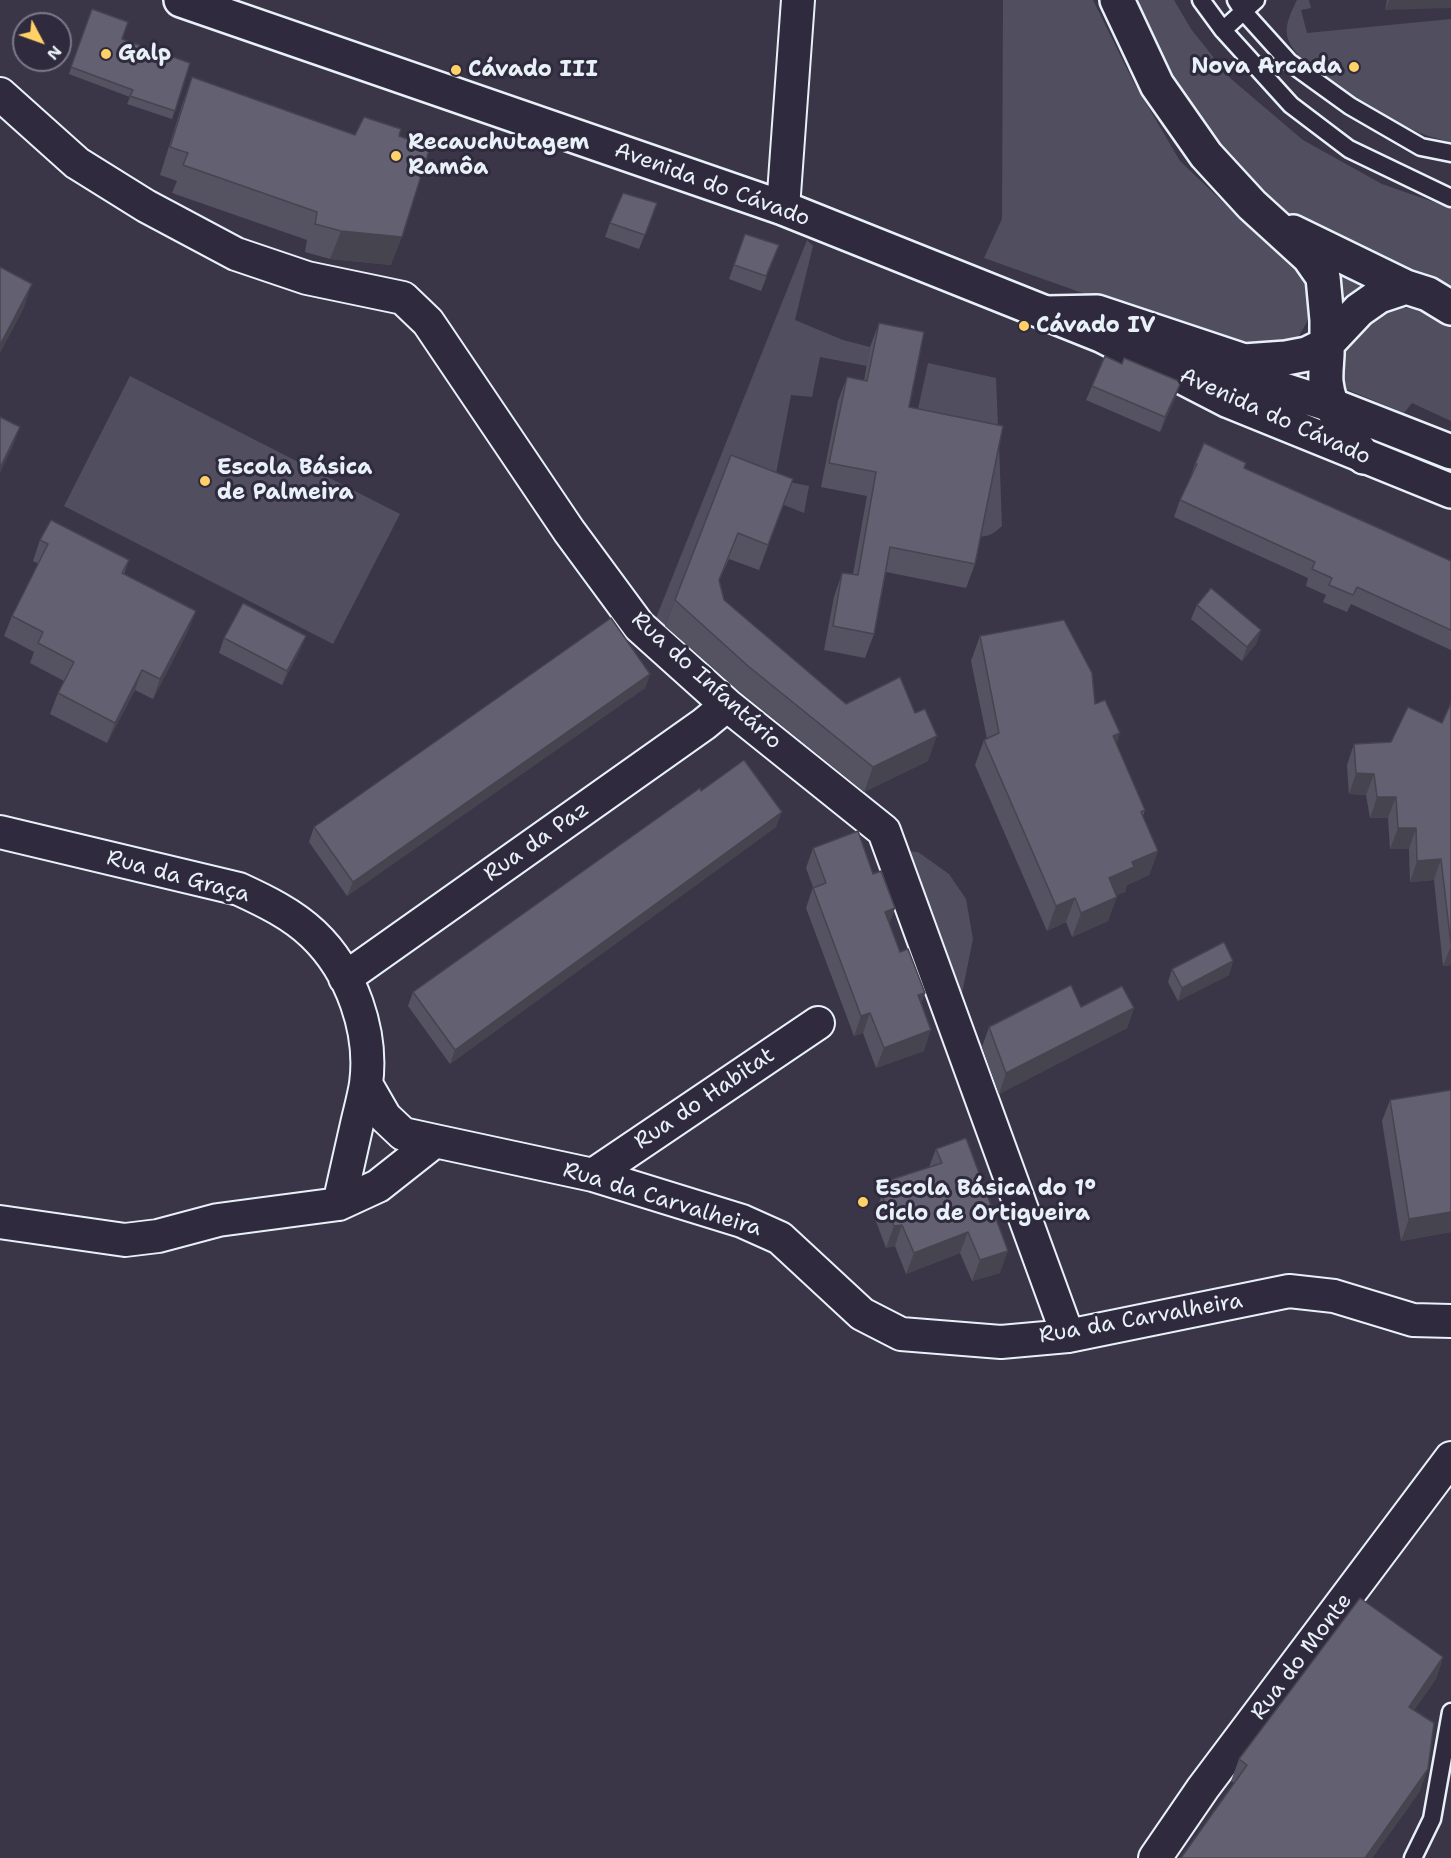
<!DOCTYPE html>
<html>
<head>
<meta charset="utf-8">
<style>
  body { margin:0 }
  #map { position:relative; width:1451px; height:1858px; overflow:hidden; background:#3a3648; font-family:"Shantell Sans",sans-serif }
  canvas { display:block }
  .north { position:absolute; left:12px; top:12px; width:60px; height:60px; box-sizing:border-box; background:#2f2a3d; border:2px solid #797a88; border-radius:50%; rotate:131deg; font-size:16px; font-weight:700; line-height:24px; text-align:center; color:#e8f1f8 }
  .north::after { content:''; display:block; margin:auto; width:21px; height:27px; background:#ffd166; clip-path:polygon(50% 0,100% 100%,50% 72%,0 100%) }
</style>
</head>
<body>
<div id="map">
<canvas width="1451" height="1858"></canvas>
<div class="north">N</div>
</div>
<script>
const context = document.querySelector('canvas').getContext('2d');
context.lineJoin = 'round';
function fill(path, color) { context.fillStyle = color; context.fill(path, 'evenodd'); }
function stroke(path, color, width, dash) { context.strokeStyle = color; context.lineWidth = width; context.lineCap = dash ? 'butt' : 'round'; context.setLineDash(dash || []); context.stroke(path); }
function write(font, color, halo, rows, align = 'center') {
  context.font = font + ' "Shantell Sans",sans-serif'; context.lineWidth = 6; context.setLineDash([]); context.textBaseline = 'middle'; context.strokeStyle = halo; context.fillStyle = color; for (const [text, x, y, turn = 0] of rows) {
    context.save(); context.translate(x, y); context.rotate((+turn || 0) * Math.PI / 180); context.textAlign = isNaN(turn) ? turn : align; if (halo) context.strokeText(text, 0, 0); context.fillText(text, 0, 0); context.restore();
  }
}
const green = new Path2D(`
  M1003 0H1093L1133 81 1180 161 1249 227 1297 260 1309 279 1312 313 1299 336 1282 347 1226 344 984 258 1002 219Z
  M1132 0H1174L1191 29 1230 78 1303 140 1382 184 1451 208V292L1292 218 1251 185 1212 142 1164 67Z
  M1297 0H1309L1311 8 1301 10 1307 33 1451 19V143C1441 139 1430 137 1420 133 1388 118 1294 71 1287 35 1285 24 1292 10 1297 0Z
  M807 240 813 246 795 320 843 340 870 347 867 366 820 357 812 397 791 395 775 479 809 486 804 513 722 480 663 631 654 623Z
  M1322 256 1383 287 1339 313Z
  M1397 308C1418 308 1436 310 1451 326V421L1412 403 1404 413 1341 387 1340 363 1346 346 1378 313Z
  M928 363 996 378 998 426 916 418Z
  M130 376 400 514 333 644 64 506Z
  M999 444 1002 526C994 533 988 538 977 536Z
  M907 851 918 852 949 874 966 899 973 939 961 998Z`);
const lane = new Path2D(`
  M1201 0 1223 30 1291 105 1349 149 1451 198
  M1236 0 1243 11 1289 62 1350 106 1421 147 1451 153
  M1223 30 1256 0
  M1413 1858 1432 1819 1451 1712`);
const street = new Path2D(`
  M0 94 77 163 146 206 236 254 307 278 403 298 428 322 569 531 639 626 727 705 884 831 1068 1336
  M783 208 798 0
  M0 832 239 889C265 901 292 914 313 934 352 971 373 1032 366 1084 364 1097 360 1111 357 1124 351 1151 345 1177 339 1204
  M345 978 704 724 727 705
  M366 1084 385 1117 403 1134 435 1141
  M593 1175 818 1023
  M0 1222 125 1240 158 1236 218 1220 339 1204 378 1186 435 1141 593 1175 742 1221 780 1238 862 1314 901 1334 1001 1342 1068 1336 1289 1291 1334 1296 1413 1320 1451 1321
  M1155 1858 1203 1788 1451 1458`);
const secondary = new Path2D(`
  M1293 232 1406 287 1428 294 1451 308
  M1047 313 1097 312 1244 361 1286 358 1307 354 1327 344V320L1323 277 1309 257 1252 205 1206 155 1157 85 1117 0
  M1364 457C1347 434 1329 411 1326 382 1325 369 1328 356 1327 344L1359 310 1379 296 1406 287`);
const primary = new Path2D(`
  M181 0 783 208 1103 336 1229 401 1451 491
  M1171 354 1331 405 1451 452`);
const wall = new Path2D(`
  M1387 0H1451L1385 10Z
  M92 9 122 39 190 63 172 119 127 104 130 97 69 74Z
  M192 77 355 135 399 136 391 265 330 259 305 252 307 240 172 193 177 181 160 175 182 105Z
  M657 203 639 249 605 237 610 223Z
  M745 234 779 245 761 291 729 279Z
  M879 323 909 407 975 564 966 588 886 572 874 634 865 658 824 650 834 597 842 573 853 574 867 496 821 487 838 401 847 377 864 381 870 347Z
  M1092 386 1176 396 1160 432 1086 400Z
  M731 455 793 479 759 570 729 559 719 581 724 600 846 704 928 761 864 792 739 691 665 626Z
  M1195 464 1244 468 1451 561V650L1351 604 1347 612 1323 602 1326 595 1306 586 1308 578 1174 517 1180 500 1189 481Z
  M40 540 129 560 124 574 188 631 153 699 135 690 107 743 50 714 58 693 64 681 30 663 34 652 4 636 12 616 39 564 33 561Z
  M1197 605 1261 630 1256 644 1242 661 1191 619Z
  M306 636 300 650 282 685 219 653 224 638Z
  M980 636 1095 704 1120 733 1116 743 1145 810 1143 816 1158 851 1149 875 1127 885 1125 892 1116 895 1108 921 1072 937 1066 922 1047 931 975 765 984 740 987 739 971 661Z
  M650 674 645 688 347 896 309 842 314 827Z
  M1451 703V965L1443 966 1434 880 1410 882 1409 849H1390L1388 818H1370L1366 795 1349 794 1347 765 1354 744 1391 742 1442 723Z
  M701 791 776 827 450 1064 408 1006 413 992Z
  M813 848 873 874 895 908 889 924 900 952 925 993 921 1003 924 1051 876 1068 863 1033 854 1036 806 908 813 887 806 868Z
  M1233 961 1229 975 1178 1001 1168 982 1172 969Z
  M1081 1007 1134 1008 1127 1028 999 1094 982 1047 989 1027Z
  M1390 1100 1451 1232 1401 1241 1382 1121Z
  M936 1149 1000 1273 972 1281 960 1253 906 1274 895 1246 886 1248 874 1216 887 1181 929 1167Z
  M1443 1657 1436 1679 1414 1710 1420 1791 1372 1858H1181L1234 1783 1231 1781 1239 1759Z`);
const shadedWall = new Path2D(`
  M1389 0H1451V8L1385 10Z
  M341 231 402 237 391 265 330 259Z
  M32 284 23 310 0 353V345Z
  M1181 382 1176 396 1160 432 1165 417Z
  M20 427 12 448 0 473V468Z
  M196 611 188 631 153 699 160 679Z
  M1261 630 1256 644 1242 661 1247 647Z
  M306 636 300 650 282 685 287 671Z
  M142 670 135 690 107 743 115 723Z
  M650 674 645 688 347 896 353 882Z
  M1120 733 1111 758 1113 736Z
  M937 736 928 761 864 792 873 767Z
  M1356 773 1374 774 1366 795 1349 794Z
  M1377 797H1396L1388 818H1370Z
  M782 812 776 827 450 1064 455 1050Z
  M1398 828H1416L1409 849H1390Z
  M1158 851 1149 875 1127 885 1125 892 1100 903 1109 878 1132 862Z
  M1441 859 1434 880 1410 882 1417 861Z
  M1117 897 1108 921 1072 937 1081 913Z
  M1075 898 1066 922 1047 931 1056 906Z
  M895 908 888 928 885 912Z
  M1451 946V965L1443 966Z
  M1233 961 1229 975 1178 1001 1182 988Z
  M925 993 917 1013 918 995Z
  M1134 1008 1127 1028 999 1094 1006 1073Z
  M870 1013 863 1033 854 1036 861 1016Z
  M931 1030 924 1051 876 1068 884 1048Z
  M1451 1212V1232L1401 1241 1409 1219Z
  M902 1225 895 1246 886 1248 894 1226Z
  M968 1232 960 1253 906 1274 914 1253Z
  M1008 1251 1000 1273 972 1281 980 1260Z
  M1443 1657 1436 1679 1401 1728 1409 1707Z
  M1428 1769 1420 1791 1372 1858H1365Z`);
const building = new Path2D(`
  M92 9 128 22 122 39 190 63 175 111 130 96 133 90 71 67Z
  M192 77 355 135 364 117 401 129 399 136 430 147 402 237 341 231 315 224 317 212 183 165 188 153 170 147Z
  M623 193 657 203 645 235 610 223Z
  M745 234 779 245 766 276 734 265Z
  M0 267 32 284 0 345Z
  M879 323 924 332 909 407 1003 426 975 564 890 547 874 634 833 626 842 573 858 575 876 472 829 463 847 377 867 381Z
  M1105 356 1122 364 1124 358 1181 382 1165 417 1092 386Z
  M0 417 20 427 0 468Z
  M1204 443 1246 463 1244 468 1383 530 1451 561V630L1357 587 1353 595 1329 585 1332 578 1312 569 1315 562 1180 500 1197 464H1195Z
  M731 455 793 479 768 545 738 533 719 580 724 600 846 704 900 677 915 713 925 709 937 736 873 767 748 666 675 600Z
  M51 520 129 560 122 573 196 611 160 679 142 670 115 723 58 693 74 662 38 643 43 632 12 616 48 544 40 540Z
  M1211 588 1261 630 1247 647 1197 605Z
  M243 603 306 636 287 671 224 638Z
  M611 618 650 674 353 882 314 827Z
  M1064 620 1092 673 1095 704 1105 700 1120 733 1113 736 1145 810 1141 812 1158 851 1132 862 1134 867 1109 878 1117 897 1081 913 1075 898 1056 906 984 740 999 733 980 636Z
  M1451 703V945L1441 859 1417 861 1416 828H1398L1396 797H1377L1374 774 1356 773 1354 744 1391 742 1408 707 1442 723Z
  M744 760 782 812 455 1050 413 992 700 788 701 791Z
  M858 831 873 874 881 871 895 908 885 912 900 952 908 949 925 993 918 995 931 1030 884 1048 870 1013 861 1016 813 888 826 883 813 848Z
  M1224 942 1233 961 1182 988 1172 969Z
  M1071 985 1081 1007 1122 986 1134 1008 1006 1073 989 1027Z
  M1451 1090V1212L1409 1219 1390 1100Z
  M966 1138 1008 1251 980 1260 968 1232 914 1253 902 1225 894 1226 882 1195 891 1192 887 1181 942 1163 936 1149Z
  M1360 1598 1443 1657 1409 1707 1434 1723 1428 1769 1365 1858H1181L1247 1765 1239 1759Z`);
const markers = [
  [106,54,6,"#ffd166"],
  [1354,67,6,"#ffd166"],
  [456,70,6,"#ffd166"],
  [396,156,6,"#ffd166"],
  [1024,326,6,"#ffd166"],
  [205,481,6,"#ffd166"],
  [863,1202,6,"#ffd166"]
];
const poiNames = [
  ["Galp",118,54],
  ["Nova Arcada",1342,67,"right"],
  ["Cávado III",468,70],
  ["Recauchutagem",408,143],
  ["Ramôa",408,168],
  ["Cávado IV",1036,326],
  ["Escola Básica",217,468],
  ["de Palmeira",217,493],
  ["Escola Básica do 1º",875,1189],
  ["Ciclo de Ortigueira",875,1214]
];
const streetNames = [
  ["Avenida do Cávado",712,185,20],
  ["Avenida do Cávado",1275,417,24],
  ["Rua do Infantário",706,681,42],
  ["Rua da Paz",537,842,-35],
  ["Rua da Graça",178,877,15],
  ["Rua do Habitat",705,1099,-34],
  ["Rua da Carvalheira",662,1200,17],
  ["Rua da Carvalheira",1141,1319,-10],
  ["Rua do Monte",1302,1657,-53]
];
fill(green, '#504e5f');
stroke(lane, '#e8f1f8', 21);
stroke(street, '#e8f1f8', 36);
stroke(secondary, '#e8f1f8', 38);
stroke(primary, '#e8f1f8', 38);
stroke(lane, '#2f2a3d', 16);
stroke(street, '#2f2a3d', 32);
stroke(secondary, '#2f2a3d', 33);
stroke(primary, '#2f2a3d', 33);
fill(wall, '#555361');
fill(shadedWall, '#45444f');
fill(building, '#636171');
stroke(building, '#45444f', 1.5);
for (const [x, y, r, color] of markers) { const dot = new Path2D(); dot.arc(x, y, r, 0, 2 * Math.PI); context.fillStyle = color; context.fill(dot); stroke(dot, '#2f2a3d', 2); }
write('bold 22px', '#e8f1f8', '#2f2a3d', poiNames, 'left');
write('22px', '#e8f1f8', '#2f2a3d', streetNames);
</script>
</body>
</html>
